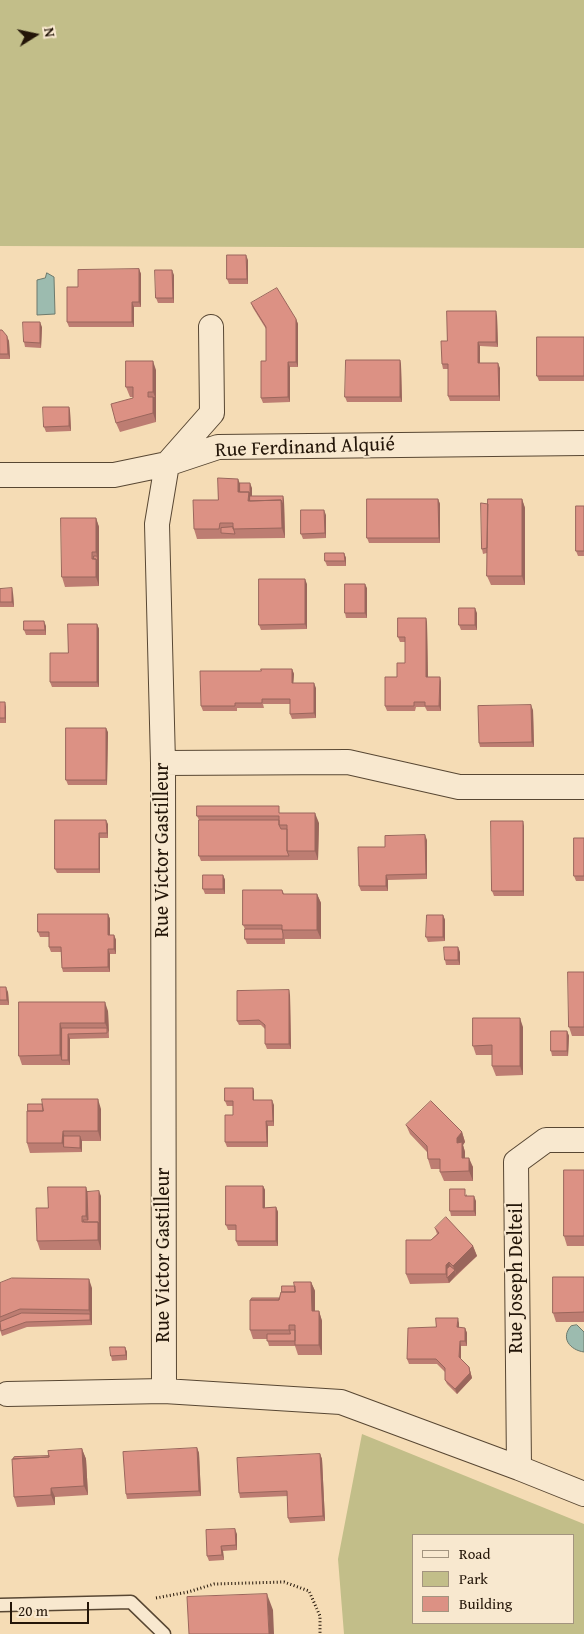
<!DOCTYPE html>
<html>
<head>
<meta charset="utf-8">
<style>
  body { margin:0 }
  #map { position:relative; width:584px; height:1634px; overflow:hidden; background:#f5dcb5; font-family:"Gentium Book Plus",serif }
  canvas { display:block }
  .legend { position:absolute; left:412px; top:1534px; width:162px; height:90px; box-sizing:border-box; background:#f8e8cf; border:1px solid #a3947f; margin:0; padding:6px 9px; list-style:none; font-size:15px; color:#231508 }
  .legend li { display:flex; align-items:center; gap:10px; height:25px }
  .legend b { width:25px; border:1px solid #a3947f }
  .north { position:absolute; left:10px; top:10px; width:50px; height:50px; -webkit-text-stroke:4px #f8e8cf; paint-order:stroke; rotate:80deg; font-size:14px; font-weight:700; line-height:20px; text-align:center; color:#231508 }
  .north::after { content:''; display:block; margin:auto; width:18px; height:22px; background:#231508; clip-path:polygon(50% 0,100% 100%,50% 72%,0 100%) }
  .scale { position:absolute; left:10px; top:1602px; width:79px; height:22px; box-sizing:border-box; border:2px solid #231508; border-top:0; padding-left:6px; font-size:15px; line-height:18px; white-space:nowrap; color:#231508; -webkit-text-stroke:4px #f8e8cf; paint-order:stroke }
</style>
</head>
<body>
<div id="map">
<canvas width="584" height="1634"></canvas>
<ul class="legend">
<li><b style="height:6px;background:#f8e8cf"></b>Road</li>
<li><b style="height:14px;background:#c2be89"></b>Park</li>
<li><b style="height:14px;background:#dc9184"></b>Building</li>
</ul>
<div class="north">N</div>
<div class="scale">20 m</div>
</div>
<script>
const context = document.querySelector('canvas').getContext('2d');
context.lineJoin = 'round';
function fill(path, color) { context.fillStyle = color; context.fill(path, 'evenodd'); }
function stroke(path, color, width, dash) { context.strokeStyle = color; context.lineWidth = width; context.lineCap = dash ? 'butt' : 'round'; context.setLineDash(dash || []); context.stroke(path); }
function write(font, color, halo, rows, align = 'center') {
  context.font = font + ' "Gentium Book Plus",serif'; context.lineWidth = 4; context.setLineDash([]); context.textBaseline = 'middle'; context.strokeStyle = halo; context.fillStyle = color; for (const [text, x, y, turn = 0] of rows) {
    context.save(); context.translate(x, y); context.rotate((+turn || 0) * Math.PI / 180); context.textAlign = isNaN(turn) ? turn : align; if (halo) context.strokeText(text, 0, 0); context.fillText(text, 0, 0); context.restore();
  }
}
const green = new Path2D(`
  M0 0H584V248L0 246Z
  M362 1434 584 1524V1634H344L338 1559ZM573 1535V1623H413V1535Z`);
const water = new Path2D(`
  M47 273 54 277 55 314 37 315V280L45 278Z
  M577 1325 584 1332V1352C570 1350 560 1338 571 1326Z`);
const path = new Path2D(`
  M156 1598 188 1592 214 1584 284 1582 309 1591 320 1616V1634`);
const lane = new Path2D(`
  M0 1605 131 1602 164 1634`);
const street = new Path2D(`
  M0 475H114L167 464 218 447 584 443
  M163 763 348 762 459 787H584
  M164 1391 163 763 157 524 167 464 212 413 211 327
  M7 1394 164 1391 341 1402 519 1468 584 1494
  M519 1468 516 1162 546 1140H584`);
const wall = new Path2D(`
  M248 260V284H229L227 279Z
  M139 269 141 274V307H134V327H69L67 322 78 287Z
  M174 275V303H158L156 298Z
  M251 303 296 319 298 324V367H290V402L263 403 261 398 266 361V329L253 308Z
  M497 316 498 347 480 346V363L500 368V401H450L448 396V369H443L442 364 447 341Z
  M42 327 41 348 25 347 24 342Z
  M0 330 9 341 10 359H0Z
  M584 337V381H539L537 376Z
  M400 360 401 365 402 402H347L345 397Z
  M156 370V422L120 432 116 423 133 398V397H130L126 387Z
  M69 407 70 411 71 431 46 432 44 427Z
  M240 483 252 488V496H283L284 501 285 538 197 539 194 529 218 500Z
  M438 499 440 504V543H369L367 538Z
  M522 499 525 508V585H491L487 576V553L483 554 482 549 488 504Z
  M584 506V556H578L576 551Z
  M326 515V538L303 539 301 534Z
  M96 518 99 527V586L65 587 62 577Z
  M344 553 346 558V566H327L325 561Z
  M307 584V629L261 630 259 625Z
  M367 588V618H346L345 613Z
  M0 589 13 593 14 607H0Z
  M477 613V630H461L459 625Z
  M426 618 427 623 428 677H440L441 682V711H427L425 707H416L415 711H387L385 706 397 677 405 663V642H400L398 637Z
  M97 624 99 629V687H52L50 682 68 653Z
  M46 626V635H26L24 630Z
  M292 669 294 674 293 683 316 688V718L292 719 290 714V704H263L264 708H237V711H203L201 706 261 671Z
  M0 702 6 707V723H0Z
  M533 710 534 747H480L479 743Z
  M108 732 107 785H68L66 780Z
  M281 813 319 823 318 860 201 861 199 856V820L197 816Z
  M108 824V838H100V873H57L55 869Z
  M524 826V896H494L492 891Z
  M584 838V881H576L574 876Z
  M427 840V879L388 880V891H361L359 886 385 847Z
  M223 875 225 880V894H205L203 889Z
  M282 890 284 894H317L321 903V939H285V944H247L245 939V929L243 925Z
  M108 914 110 919V935H114L116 940V954H110V972H63L62 968 61 952H51L49 947V937H40L38 932Z
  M443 915 445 920V941L428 942 426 937Z
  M460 952V965H446L445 960Z
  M584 972V1036H572L569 1027Z
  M0 987 8 992 9 1005H0Z
  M290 995 291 1049H267L265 1044V1029L261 1025H239L237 1021Z
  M19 1002 108 1011 109 1038 70 1039V1065H22L19 1056Z
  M523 1027V1075L496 1076 492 1066V1055H476L473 1046Z
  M567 1031 569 1036 568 1056H552L551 1051Z
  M253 1088 254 1092V1100L274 1105V1126H268V1147H227L225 1142 233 1115V1106H227L225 1101Z
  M101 1109V1141H81L82 1152 30 1153 27 1143Z
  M406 1125 462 1132 465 1142 463 1145 465 1152V1158L473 1167V1181H444L440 1172V1169H431L428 1159 427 1152 410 1134Z
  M584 1170V1246H567L564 1236Z
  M263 1186 265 1190V1208L276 1207 278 1212V1246H238L236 1241V1230H228L226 1225Z
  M87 1192 101 1196V1250H40L37 1241 48 1208Z
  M467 1194V1196L476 1201V1216H451L450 1211Z
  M435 1228 473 1246 477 1256 449 1283 410 1284 406 1274 431 1240 437 1234Z
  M584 1277V1322H556L553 1313Z
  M311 1282 315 1291V1311H319L322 1321V1355H298L295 1346H269L267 1339H253L250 1330 279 1298 295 1286Z
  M0 1283 92 1288V1325L27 1327 2 1336 0 1330Z
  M459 1323V1328H465L467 1333V1346H461V1359L469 1367 472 1378 457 1394 447 1384 445 1380V1372L437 1364H409L407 1359 436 1327Z
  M125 1347 127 1352V1360L112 1361 111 1356Z
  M197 1448 199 1453 201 1496 127 1499 126 1494Z
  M82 1449 86 1459 88 1495 55 1497V1505L17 1507 14 1497 49 1456Z
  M320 1454 322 1459 325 1521 290 1523 288 1518V1496L240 1498 239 1493Z
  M237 1534V1550L223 1551 224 1560 209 1561 207 1556Z`);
const shadedWall = new Path2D(`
  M246 255 248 260V284L247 279Z
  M139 269 141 274V307L139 302Z
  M172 270 174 275V303L173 298Z
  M132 302 134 307V327L132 322Z
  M496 311 497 316 498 347 496 342Z
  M296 319 298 324V367L296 362Z
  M40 322 42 327 41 348 40 343Z
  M7 336 9 341 10 359 8 354Z
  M478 342 480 346V368L478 363Z
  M400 360 401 365 402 402 400 397Z
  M153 361 156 370V422L153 413V397H155L153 392Z
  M288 362 290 367V402L288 397Z
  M498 363 500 368V401L499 396Z
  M69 407 70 411 71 431 69 426Z
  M238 479 242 488V496L238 492Z
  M250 483 252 488V505L248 501Z
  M283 496 284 501 285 538 282 528 281 500Z
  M438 499 440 504V543L439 538Z
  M522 499 525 508V585L522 576Z
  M324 510 326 515V538L325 533Z
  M96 518 99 527V586L96 577V559L97 556 96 552Z
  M344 553 346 558V566L345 561Z
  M305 579 307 584V629L305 624Z
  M365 584 367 588V618L365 613Z
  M12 588 13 593 14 607 12 602Z
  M475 608 477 613V630L475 625Z
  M426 618 427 623 428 682 426 677Z
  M44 621 46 626V635L45 630Z
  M97 624 99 629V687L97 682Z
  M292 669 294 674 293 688 292 683Z
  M440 677 441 682V711L439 706Z
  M314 683 316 688V718L314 713Z
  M5 702 6 707V723L5 718Z
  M531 705 533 710 534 747 532 742Z
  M106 728 108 732 107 785 106 780Z
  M315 813 319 823 318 860 315 851Z
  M106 820 108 824V838L107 833Z
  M523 821 524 826V896L523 891Z
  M99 833 100 838V873L99 869Z
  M425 835 427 840V879L426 874Z
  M223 875 225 880V894L223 889Z
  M386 875 388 880V891L386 886Z
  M317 894 321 903V939L317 930Z
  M108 914 110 919V940L108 935Z
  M443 915 445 920V941L443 937Z
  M114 935 116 940V954L114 949Z
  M458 947 460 952V965L458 960Z
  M108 949 110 954V972L108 967Z
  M6 987 8 992 9 1005 7 1000Z
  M289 990 290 995 291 1049 289 1044Z
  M105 1002 108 1011 109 1033 105 1023Z
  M520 1018 523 1027V1075L520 1066Z
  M60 1023 63 1033 62 1060 60 1055Z
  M567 1031 569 1036 568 1056 567 1051Z
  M68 1034 70 1039V1065L68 1060Z
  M253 1088 254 1092V1105L253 1100Z
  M98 1099 101 1109V1141L98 1131Z
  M272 1100 274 1105V1126L273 1121Z
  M266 1121 268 1126V1147L267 1142Z
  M63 1131 66 1141 64 1147 62 1143Z
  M462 1132 465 1142 463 1145 465 1152V1168L457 1143V1138Z
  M80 1136 82 1141V1152L80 1148Z
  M469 1158 473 1167V1181L469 1171Z
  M263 1186 265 1190V1213L263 1208Z
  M86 1187 89 1197V1225L86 1216Z
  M99 1191 101 1196V1250L98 1240V1222Z
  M474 1196 476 1201V1216L474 1211Z
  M276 1207 278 1212V1246L276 1241Z
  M473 1246 477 1256 456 1275 453 1266Z
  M449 1262 452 1271 455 1270 456 1275 449 1283 446 1274V1265Z
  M89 1279 92 1288V1325L90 1320V1314L89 1310Z
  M311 1282 315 1291V1321L312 1311Z
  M319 1311 322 1321V1355L319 1345Z
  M458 1318 459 1323V1332L457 1327Z
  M465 1328 467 1333V1346L465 1341Z
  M460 1341 461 1346V1362L459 1357Z
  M125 1347 127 1352V1360L126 1355Z
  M469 1367 472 1378 457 1394 455 1389Z
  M197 1448 199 1453 201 1496 199 1491Z
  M82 1449 86 1459 88 1495 84 1486Z
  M320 1454 322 1459 325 1521 323 1516Z
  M51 1488 55 1497V1505L51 1495Z
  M235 1529 237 1534V1550L236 1545Z
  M221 1546 223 1551 224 1560 222 1555Z
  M267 1594 273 1610 274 1634H269Z`);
const building = new Path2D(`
  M227 255H246L247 279H227Z
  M139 269V302H132V322H67V287H78V270Z
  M155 270H172L173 298H156Z
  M277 288 296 319V362H288V397L261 398V361H266V327L251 303Z
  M447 311H496V342H478V363H498L499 396H448V364H442L441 341H447Z
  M23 322H40V343L24 342Z
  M0 330H2L7 336 8 354H0Z
  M537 337H584V376H537Z
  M346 360H400V397H345Z
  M126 361H153V392H148V397H153V413L116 423 111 404 133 398V387H126Z
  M43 407H69V426L44 427Z
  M218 478 238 479V492H249L248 501 281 500 282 528 233 529V523H220L219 529H194L193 500H218Z
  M240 483H250V496L249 492H240Z
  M250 496H283V505L281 500 250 501Z
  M367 499H438L439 538H367Z
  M488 499H522V576H487Z
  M481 503 488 504 487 548 482 549Z
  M576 506H584V551H576Z
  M301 510H324L325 533 301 534Z
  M61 518H96V552H92V559H96V577H62Z
  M233 527 235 534 221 533V528Z
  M325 553H344L345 561H325Z
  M94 556H97L98 564 96 559H94Z
  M259 579H305V624L259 625Z
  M345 584H365V613H345Z
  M12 588V602H0V589Z
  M459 608H475V625H459Z
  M398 618H426V677H440L439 706H425V702H414V706H385V677H397V663H405V637H398Z
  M24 621H44L45 630H24Z
  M68 624H97V682H50V653H68Z
  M261 669H292V683H314V713L290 714V699H262V703H235V706H201L200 671H261Z
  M0 702H5V718H0Z
  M531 705 532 742 479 743 478 706Z
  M66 728H106V780H66Z
  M197 806H279V813H315V851H287V825H279V816H197Z
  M55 820H106L107 833H99V869H55Z
  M199 820H279V825L281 829H287V851L289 856H199Z
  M491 821H523V891H492Z
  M425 835 426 874 386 875V886H359L358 847H385V836Z
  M574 838H584V876H574Z
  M203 875H223V889H203Z
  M243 890H282L283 894H317V930H282V925H243Z
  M38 914H108V935H114V949H108V967L62 968 61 947H49V932H38Z
  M427 915H443V937H426Z
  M245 929H282L283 934V939H245Z
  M444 947H458V960H445Z
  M568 972H584V1027H569Z
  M0 987H6L7 1000H0Z
  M289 990V1044H265V1025L259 1020 237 1021V991Z
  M19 1002H105V1023H60V1055L19 1056Z
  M473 1018H520V1066H492V1045L473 1046Z
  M62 1028H107V1033L68 1034V1060H62Z
  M551 1031H567V1051H551Z
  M225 1088H253V1100H272L273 1121H266L267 1142H225V1115H233V1101H225Z
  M42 1099H98V1131H63L62 1143H27V1111H43Z
  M431 1101 462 1132 457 1138V1143L462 1142V1158H469V1171L440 1172V1159H428L427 1146 406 1125Z
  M28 1104H42L43 1111H28Z
  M64 1136H80V1148L64 1147Z
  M564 1170H584V1236H564Z
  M226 1186H263V1208L276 1207V1241H236V1225H226Z
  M48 1187H86V1216H82V1222H98V1240L37 1241 36 1208H48Z
  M450 1189H465V1196H474V1211H450Z
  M99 1191V1226L98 1222H84L83 1220H88L87 1192Z
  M446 1217 473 1246 453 1266 449 1262 446 1265V1274H406V1240H431L439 1233 435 1228Z
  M450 1266 455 1270 447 1278V1269Z
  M553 1277H584V1312L553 1313Z
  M12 1278 89 1279V1310L20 1309 0 1317V1283Z
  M294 1282H311L312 1311H319V1345H295V1325H289V1330H250V1300H279L281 1292H295Z
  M282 1286H295V1292H282Z
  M252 1298H279V1300H251Z
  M22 1313 90 1314V1320L26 1322 1 1331 0 1322Z
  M436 1318H458L457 1327 465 1328V1341H460L459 1357 469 1367 470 1373 455 1389 445 1380V1368L436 1359H407L408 1328 436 1327Z
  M290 1330H295V1341H267V1334H290Z
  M110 1347H125L126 1355 111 1356Z
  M197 1448 199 1491 126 1494 123 1452Z
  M82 1449 84 1486 51 1488V1495L14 1497 12 1459 49 1457 48 1451Z
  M320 1454 323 1516 288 1518 287 1491 239 1493 237 1458Z
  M49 1456V1457L13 1459 14 1457Z
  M235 1529 236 1545 221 1546 222 1555 207 1556 206 1530Z
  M267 1594 269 1634H189L187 1597Z`);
const streetNames = [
  ["Rue Ferdinand Alquié",305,448,-2],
  ["Rue Victor Gastilleur",163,850,-90],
  ["Rue Victor Gastilleur",164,1255,-90],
  ["Rue Joseph Delteil",517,1278,-90]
];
fill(green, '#c2be89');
fill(water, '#9cbbaf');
stroke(water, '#6c796c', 1);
stroke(lane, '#584733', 15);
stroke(street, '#584733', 26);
stroke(path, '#231508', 3, [1, 2.5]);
stroke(lane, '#f8e8cf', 12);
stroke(street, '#f8e8cf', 24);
fill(wall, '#bd7d72');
fill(shadedWall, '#9a665c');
fill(building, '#dc9184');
stroke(building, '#9a665c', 1);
write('20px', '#231508', '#f8e8cf', streetNames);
</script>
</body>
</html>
